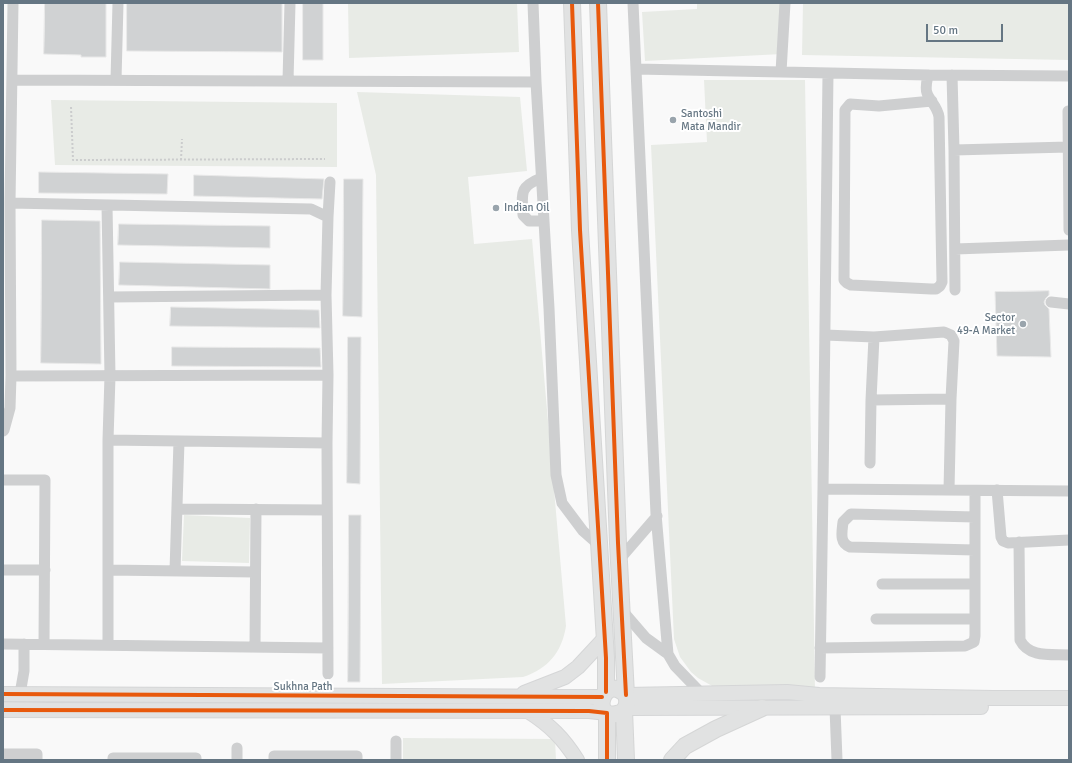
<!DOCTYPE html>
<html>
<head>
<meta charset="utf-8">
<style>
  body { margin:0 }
  #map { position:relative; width:1072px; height:763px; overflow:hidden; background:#f9f9f9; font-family:Signika,sans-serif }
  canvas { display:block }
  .frame { position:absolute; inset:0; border:4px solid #657683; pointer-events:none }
  .scale { position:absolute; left:926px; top:24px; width:77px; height:18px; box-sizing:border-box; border:2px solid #657683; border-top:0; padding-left:5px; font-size:12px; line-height:14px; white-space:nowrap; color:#657683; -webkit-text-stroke:3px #fff; paint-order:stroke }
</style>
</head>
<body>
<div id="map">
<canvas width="1072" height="763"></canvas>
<div class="frame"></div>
<div class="scale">50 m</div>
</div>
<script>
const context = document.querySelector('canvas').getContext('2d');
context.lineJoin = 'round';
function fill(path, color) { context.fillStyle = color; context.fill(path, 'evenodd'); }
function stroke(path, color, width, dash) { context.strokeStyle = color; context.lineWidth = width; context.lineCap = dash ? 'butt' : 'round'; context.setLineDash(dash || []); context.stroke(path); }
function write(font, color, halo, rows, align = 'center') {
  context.font = font + ' Signika,sans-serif'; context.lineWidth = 4; context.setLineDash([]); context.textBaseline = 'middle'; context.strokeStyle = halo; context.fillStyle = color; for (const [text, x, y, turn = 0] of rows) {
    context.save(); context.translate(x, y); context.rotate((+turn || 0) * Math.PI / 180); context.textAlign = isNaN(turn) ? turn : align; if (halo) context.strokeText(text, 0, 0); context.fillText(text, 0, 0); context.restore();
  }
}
const green = new Path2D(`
  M348 3H517L519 52 349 58Z
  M697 3H782V54L645 61 642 12 697 9Z
  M803 3H1069V60L802 55Z
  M704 80H805L815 690 714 687 698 678 691 672 680 657 674 639 651 145 707 142Z
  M357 92 520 97 527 171 468 177 474 244 532 239 566 626C562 652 548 669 523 677L382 684 376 175Z
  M51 100 337 103V167L55 165Z
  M184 515 250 518 249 563 182 561Z
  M403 738 555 739 556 760H403Z`);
const building = new Path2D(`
  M45 3H106V57H81V55L44 54Z
  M127 3H282V52L127 51Z
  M303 3H323V60H303Z
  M39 172 168 174 167 194 39 193Z
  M194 175 324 179 322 199 194 196Z
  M344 179H363L362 317 343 316Z
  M42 220 100 221 101 364 41 363Z
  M119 224 270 226V248L118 245Z
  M120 262 270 265V289L119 285Z
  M1049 291V295L1046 298 1044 302 1045 305 1049 309 1051 357 997 356 995 292Z
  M171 307 319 310 320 328 170 326Z
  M348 337H361L360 484 347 483Z
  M172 347 320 348 321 367 172 366Z
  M349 515H361L360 682H348Z`);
const path = new Path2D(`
  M71 107 73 160 325 159
  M181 160 182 139`);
const minor = new Path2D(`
  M533 3 536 82 549 308 556 475 562 503 583 531 600 546
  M633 3 656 514 668 654 675 666 702 694
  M636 69 928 75 1069 76
  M781 72 785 3
  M928 75C927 80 925 88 927 93 929 100 938 107 939 117L942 282 940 286 936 289H931L851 285 847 283 844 280 845 110 850 104 879 106 932 101
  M952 75 954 150 955 290
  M12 80 536 82
  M116 80 118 3
  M288 81 290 3
  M1068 111 1069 230
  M954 150 1068 147
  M541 178C519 187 522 193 523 215L529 221H543
  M10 203 311 209 328 217 326 295 328 375 327 443 328 674
  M107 205 110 376 108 440V645
  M328 217 330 182
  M955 249 1069 245
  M109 297 326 295
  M1051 302 1069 304
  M825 335 874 337 944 332 951 335 954 341 951 399 949 490
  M874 337 871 400 951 399
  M11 376 328 375
  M3 431 4 430 10 408 11 376 10 203 13 3
  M108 440 327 443
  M870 463 871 400
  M3 480H45L44 644
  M823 489 1069 491
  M997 490 1001 537 1003 541 1008 543 1069 540
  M177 509 327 510
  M1019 542 1020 640C1029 658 1051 654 1069 655
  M975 550 850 547C839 543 842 532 843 522L851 514 975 517
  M619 560 657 516
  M3 570H45
  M109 570 255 572
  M175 571 179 441
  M882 584H975
  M621 609 646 638 668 654
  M876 619H975
  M3 644 328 648
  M255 647 256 509
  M820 648 965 646 974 642 975 636V491
  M820 677 823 489 828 73
  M20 694 24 671V644
  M835 708 837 760
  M396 741V760
  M3 754H37V760
  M113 760V758H196V760
  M237 760V748
  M274 760V756H357V760`);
const major = new Path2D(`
  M524 693 565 677 578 667 605 638
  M3 694 602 697
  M626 695 787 692 819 695 993 698H1069
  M626 708 981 707
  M3 710 589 711 607 713
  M528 711C550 725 563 738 577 760`);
const highway = new Path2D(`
  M572 3 580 230 606 658V692
  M598 3 618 543 626 695C629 704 626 713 616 714 590 719 603 672 626 695
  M624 710 626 760
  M607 760V713
  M672 760 685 746 716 729 762 708`);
const cycleway = new Path2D(`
  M572 3 580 230 606 658V692
  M598 3 618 543 626 695
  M3 694 602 697
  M3 710 589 711 607 713V760`);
const markers = [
  [673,120,4,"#99a4ac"],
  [496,208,4,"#99a4ac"],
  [1023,324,4,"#99a4ac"]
];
const poiNames = [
  ["Santoshi",681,114],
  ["Mata Mandir",681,127],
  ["Indian Oil",504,208],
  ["Sector",1015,318,"right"],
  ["49-A Market",1015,331,"right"]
];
const streetNames = [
  ["Sukhna Path",303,687]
];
fill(green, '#e8ebe6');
fill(building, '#d0d2d3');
stroke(building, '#e8e8e8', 1);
stroke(major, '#d5d6d7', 16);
stroke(highway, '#d5d6d6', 18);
stroke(path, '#cbcccd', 2, [2, 2]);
stroke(minor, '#cecfd0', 11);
stroke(major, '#e1e2e2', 14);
stroke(highway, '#e1e2e2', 16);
stroke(cycleway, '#e8590c', 4);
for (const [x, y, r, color] of markers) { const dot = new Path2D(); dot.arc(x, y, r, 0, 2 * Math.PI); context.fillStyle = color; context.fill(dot); stroke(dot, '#fff', 1.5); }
write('11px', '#657683', '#fff', poiNames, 'left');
write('11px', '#657683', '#fff', streetNames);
</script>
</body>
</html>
